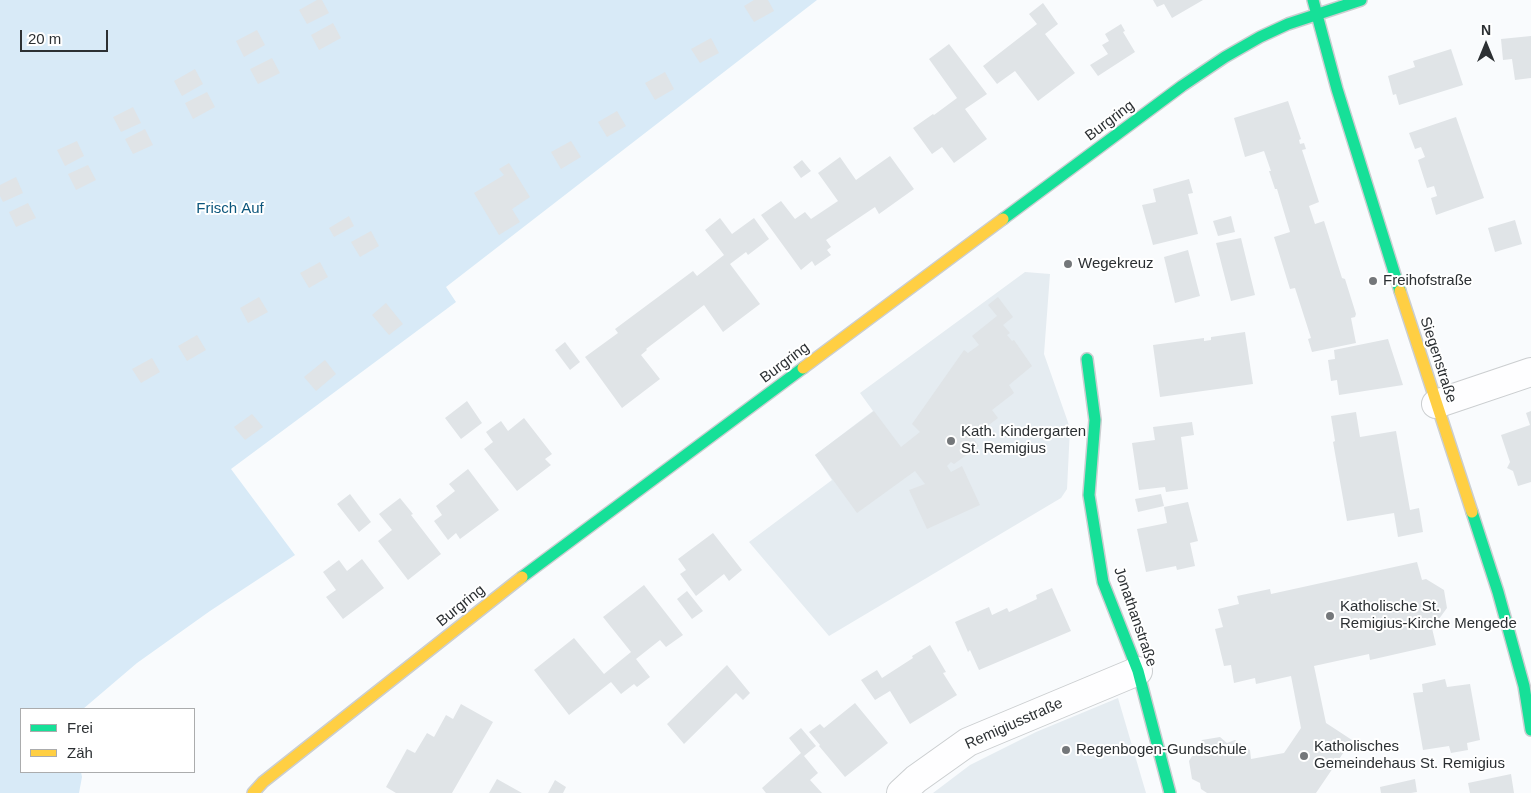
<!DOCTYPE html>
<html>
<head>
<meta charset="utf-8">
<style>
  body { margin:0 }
  #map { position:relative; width:1531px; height:793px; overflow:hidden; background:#f9fbfd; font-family:Helvetica,sans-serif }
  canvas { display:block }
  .legend { position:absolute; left:20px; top:708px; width:175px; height:65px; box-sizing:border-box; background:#fff; border:1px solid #abacad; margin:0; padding:6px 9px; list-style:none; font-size:15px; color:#2c3033 }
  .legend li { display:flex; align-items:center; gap:10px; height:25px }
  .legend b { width:25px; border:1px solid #abacad }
  .north { position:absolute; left:1461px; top:20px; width:50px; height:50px; -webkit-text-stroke:4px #fff; paint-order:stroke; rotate:0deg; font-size:14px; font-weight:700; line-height:20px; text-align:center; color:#2c3033 }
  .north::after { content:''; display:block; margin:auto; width:18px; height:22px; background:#2c3033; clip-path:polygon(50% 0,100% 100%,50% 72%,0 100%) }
  .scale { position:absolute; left:20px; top:30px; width:88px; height:22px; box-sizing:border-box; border:2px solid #2c3033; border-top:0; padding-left:6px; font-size:15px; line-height:18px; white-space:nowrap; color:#2c3033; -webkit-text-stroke:4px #fff; paint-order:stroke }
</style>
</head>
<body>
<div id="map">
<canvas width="1531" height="793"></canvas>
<ul class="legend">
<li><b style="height:6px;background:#16e098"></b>Frei</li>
<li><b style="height:6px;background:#ffcf43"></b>Zäh</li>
</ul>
<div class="north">N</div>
<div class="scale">20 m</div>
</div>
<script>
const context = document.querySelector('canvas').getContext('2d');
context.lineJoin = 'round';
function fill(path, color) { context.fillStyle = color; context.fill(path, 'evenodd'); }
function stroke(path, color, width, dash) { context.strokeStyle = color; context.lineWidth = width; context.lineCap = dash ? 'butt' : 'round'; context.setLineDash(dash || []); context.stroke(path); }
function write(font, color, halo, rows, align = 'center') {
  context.font = font + ' Helvetica,sans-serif'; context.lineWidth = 4; context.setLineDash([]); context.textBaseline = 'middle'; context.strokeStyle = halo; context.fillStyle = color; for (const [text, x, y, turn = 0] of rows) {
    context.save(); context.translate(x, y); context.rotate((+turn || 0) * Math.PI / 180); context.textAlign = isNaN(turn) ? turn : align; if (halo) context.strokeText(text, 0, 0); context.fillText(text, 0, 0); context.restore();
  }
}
const built = new Path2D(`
  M1025 272 1050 274 1044 354 1070 428 1067 489 1061 498 829 636 749 542 832 480 815 455 873 411 860 393Z
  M1118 698 1146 793H933L970 765 1036 732Z`);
const green = new Path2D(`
  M0 0H817L446 287 456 302 231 469 295 555 210 611 137 663 83 709H21V772H81L82 777 79 793H0Z`);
const building = new Path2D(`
  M317 0H322L329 13 307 24 299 10Z
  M754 0H768L774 11 754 22 744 6Z
  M1153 0H1203L1172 18 1164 4 1157 7Z
  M1043 3 1058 24 1045 34 1075 73 1038 101 1015 71 997 84 983 66 1037 24 1029 14Z
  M333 23 341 38 319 50 311 35Z
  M1121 24 1125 31 1123 32 1135 52 1098 76 1090 65 1108 54 1102 45 1109 41 1105 34Z
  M257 30 265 45 244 57 236 41Z
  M1531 36V78L1515 80 1512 59 1503 60 1501 39Z
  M711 38 719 53 700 63 691 49Z
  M949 44 987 94 965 109 987 139 954 163 942 147 932 154 913 128 933 114 934 115 957 98 929 59Z
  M1451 49 1463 85 1399 105 1396 94 1393 95 1388 76 1415 67 1413 61Z
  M272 58 280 73 258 84 250 69Z
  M195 69 203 84 182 96 174 81Z
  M665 72 674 89 655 100 645 83Z
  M207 92 215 107 193 119 185 103Z
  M1288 101 1301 139 1299 140 1300 144 1304 143 1306 149 1302 150 1319 202 1309 206 1315 224 1324 221 1342 278 1345 279 1356 314 1355 317 1351 318 1356 343 1312 352 1308 339 1311 338 1295 288 1290 289 1274 237 1290 232 1277 189H1275L1269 171H1271L1264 151 1245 157 1234 118Z
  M133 107 141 123 121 132 113 117Z
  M617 111 626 126 607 137 598 122Z
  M1456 117 1484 198 1436 215 1431 198 1437 196 1434 186 1427 188 1418 160 1425 157 1421 147 1415 149 1409 133Z
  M145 129 153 145 133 154 125 139Z
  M77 141 84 156 65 166 57 150Z
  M571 141 581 157 561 169 551 152Z
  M890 156 914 189 879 214 875 207 826 240 831 247 827 250 831 255 815 266 812 261 801 270 761 215 781 201 795 219 805 212 811 219 838 201 818 173 840 157 856 180Z
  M802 160 811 171 801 178 793 167Z
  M509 163 530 197 512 209 520 222 499 235 474 193 504 175 499 169Z
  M88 165 96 180 76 190 68 174Z
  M16 177 23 193 3 202 0 196V185Z
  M1189 179 1193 193 1188 194 1198 234 1153 245 1142 205 1156 202 1153 189Z
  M28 203 36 218 16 227 9 212Z
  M349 216 354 226 334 237 329 228Z
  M1231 216 1235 232 1218 236 1213 221Z
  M720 218 732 234 754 218 769 239 748 255 746 252 730 264 760 304 723 332 704 305 646 349 647 350 641 355 660 379 622 408 585 357 618 333 615 329 693 271 697 276 724 255 705 230Z
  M1515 220 1522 244 1495 252 1488 228Z
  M371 231 379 246 360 257 351 242Z
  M1241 238 1255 295 1231 301 1216 243Z
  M1188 250 1200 296 1175 303 1164 257Z
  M320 262 328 277 309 288 300 273Z
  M259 297 268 312 248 323 240 308Z
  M998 297 1013 317 1003 325 1010 333 1007 335 1012 341 1014 340 1032 366 1009 385 1014 393 992 410 998 418 973 437 979 446 954 464 951 462 947 466 951 472 962 466 980 505 927 529 909 490 925 484 915 471 857 513 815 455 874 411 901 447 920 432 912 424 964 350 968 353 979 345 972 336 997 316 988 305Z
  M386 303 403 324 389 335 372 315Z
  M1245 332 1253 384 1160 397 1153 345 1204 338V341L1211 340V337Z
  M197 335 206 350 187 361 178 346Z
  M1388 339 1403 385 1339 395 1337 380 1331 381 1328 360 1335 359 1334 350Z
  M565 342 580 362 570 370 555 350Z
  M152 358 160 372 141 383 132 369Z
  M325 360 336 374 316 391 304 377Z
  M467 401 482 423 461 439 445 418Z
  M1531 411V482L1518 486 1513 471 1507 468 1510 462 1501 435 1530 425 1526 413Z
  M1356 412 1360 437 1396 431 1410 510 1419 508 1423 532 1398 537 1394 513 1347 521 1333 442 1335 441 1331 416Z
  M252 414 263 427 245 440 234 427Z
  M524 418 552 454 545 459 551 465 517 491 484 449 493 442 486 432 501 421 508 431Z
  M1192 422 1194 435 1181 437 1188 489 1166 492 1165 487 1139 490 1132 443 1155 440 1153 427Z
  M468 469 499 510 460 539 456 533 448 540 434 521 442 515 436 506 455 491 449 484Z
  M350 494 371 522 359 532 337 504Z
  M1161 494 1164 506 1138 512 1135 499Z
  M400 498 413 514 411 515 441 554 408 580 378 541 392 530 379 514Z
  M1188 502 1198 541 1190 543 1195 566 1177 570 1176 566 1146 572 1137 529 1167 523 1164 507Z
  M713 533 742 570 729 581 724 574 696 596 680 574 686 570 678 559Z
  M362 559 384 588 343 619 326 597 336 590 323 572 339 560 347 571Z
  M1417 562 1422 580 1426 579 1444 590 1447 608 1436 623 1431 624 1436 645 1370 660 1369 654 1314 666 1326 723 1352 740 1316 793H1207L1201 789 1200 783 1192 779 1189 761 1202 740 1220 737 1227 743 1235 740 1250 750 1251 759 1284 753 1301 728 1291 676 1256 684 1255 678 1234 683 1231 665 1224 666 1215 629 1223 627 1218 609 1239 604 1237 596 1270 589 1271 594Z
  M644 585 683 635 666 647 660 640 636 659 650 677 637 687 634 684 621 694 611 682 569 715 534 670 574 638 604 674 631 652 603 617Z
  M1052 588 1071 631 979 670 970 650 968 652 955 622 989 607 992 615 1007 608 1009 612 1037 599 1036 595Z
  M687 591 703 611 692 619 677 599Z
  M930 645 946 672 943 673 957 695 910 724 890 691 875 700 861 680 877 670 882 678 913 658 912 656Z
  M727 665 750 693 743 700 736 693 684 744 667 724Z
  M1445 679 1447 687 1470 684 1480 740 1467 743 1468 750 1451 753 1449 746 1423 750 1413 693 1423 692 1422 684Z
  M855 703 888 743 845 777 819 746 820 745 809 732 820 724 824 728Z
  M461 704 493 722 452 793H396L386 787 407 749 415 753 427 733 434 737 446 715 453 719Z
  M801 728 816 746 804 756 818 773 810 780 822 793H766L762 788 801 753 789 738Z
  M1511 774 1514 793H1470L1468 783Z
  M497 779 522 793H489Z
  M1415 779 1417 792 1411 793H1381L1380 787Z
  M555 780 566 787 563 793H548Z`);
const street = new Path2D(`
  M1436 404 1531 372
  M901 793 916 779 968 742 1138 671`);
const fast = new Path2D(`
  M1313 0 1337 89 1400 291
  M1003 219 1182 86 1225 57 1260 37 1288 24 1361 0
  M1087 359 1095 420 1089 495 1103 582 1138 671 1170 793
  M1472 512 1498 592 1524 686 1531 730
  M522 577 803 368`);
const slow = new Path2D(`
  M1400 291 1472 512
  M803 368 1003 219
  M253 793 263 782 522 577`);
const markers = [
  [1068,264,5,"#74777a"],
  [1373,281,5,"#74777a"],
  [951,441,5,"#74777a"],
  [1330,616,5,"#74777a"],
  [1066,750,5,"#74777a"],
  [1304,756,5,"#74777a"]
];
const streetNames = [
  ["Burgring",1110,121,-37],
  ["Siegenstraße",1438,360,72],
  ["Burgring",785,363,-37],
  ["Burgring",461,606,-39],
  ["Jonathanstraße",1135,617,71],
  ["Remigiusstraße",1014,724,-24]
];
const parkNames = [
  ["Frisch Auf",230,209]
];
const poiNames = [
  ["Wegekreuz",1078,264],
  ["Freihofstraße",1383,281],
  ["Kath. Kindergarten",961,432],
  ["St. Remigius",961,449],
  ["Katholische St.",1340,607],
  ["Remigius-Kirche Mengede",1340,624],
  ["Katholisches",1314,747],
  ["Gemeindehaus St. Remigius",1314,764],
  ["Regenbogen-Gundschule",1076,750]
];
fill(built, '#e5ecf1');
fill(green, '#d8eaf7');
fill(building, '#e0e4e7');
stroke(street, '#cbced0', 30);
stroke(fast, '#cbced0', 14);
stroke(slow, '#cbced0', 14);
stroke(street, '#fefeff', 28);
stroke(fast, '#16e098', 11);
stroke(slow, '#ffcf43', 11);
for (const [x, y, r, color] of markers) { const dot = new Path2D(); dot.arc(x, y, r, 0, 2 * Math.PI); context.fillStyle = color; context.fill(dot); stroke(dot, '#fff', 2); }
write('15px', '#2c3033', '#fff', streetNames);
write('15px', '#0c567c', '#fff', parkNames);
write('15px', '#2c3033', '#fff', poiNames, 'left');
</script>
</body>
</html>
